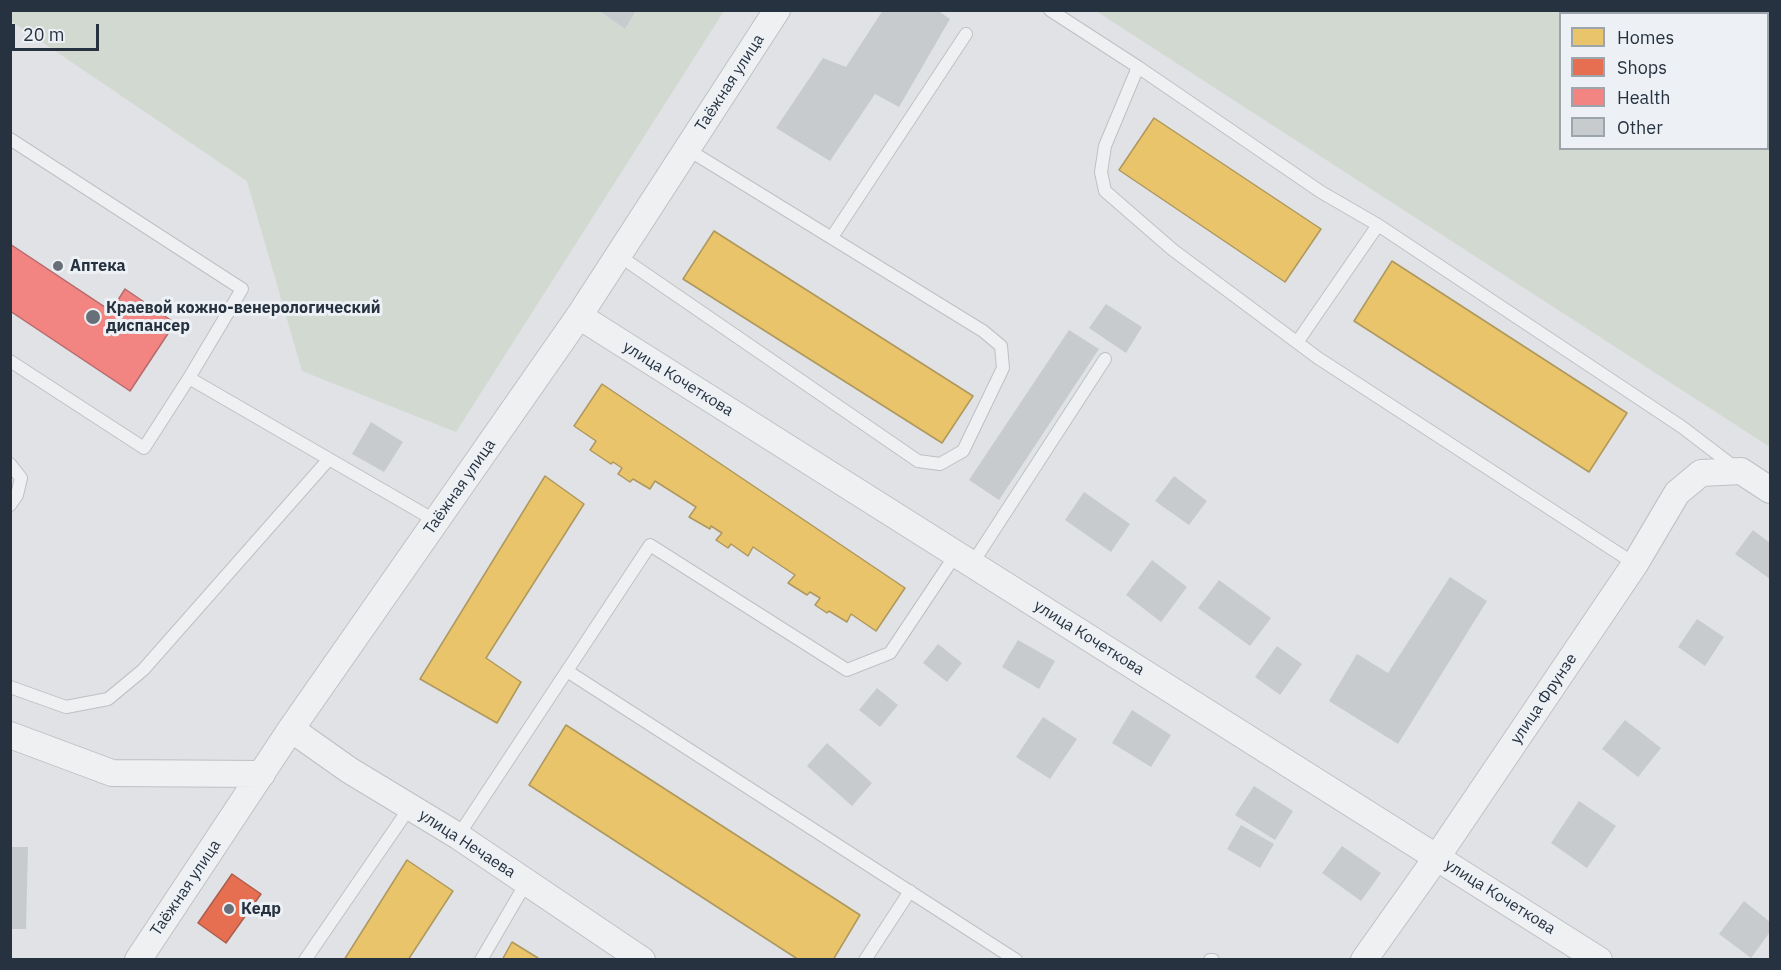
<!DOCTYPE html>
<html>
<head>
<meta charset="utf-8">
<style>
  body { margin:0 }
  #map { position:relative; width:1781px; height:970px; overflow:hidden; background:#e0e2e5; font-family:"IBM Plex Sans",sans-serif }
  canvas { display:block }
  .frame { position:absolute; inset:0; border:12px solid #26323f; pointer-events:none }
  .legend { position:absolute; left:1559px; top:12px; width:210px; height:138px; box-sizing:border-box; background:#edf1f5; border:2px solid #9da5ac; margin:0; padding:8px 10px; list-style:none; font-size:18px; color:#26323f }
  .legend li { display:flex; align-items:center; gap:12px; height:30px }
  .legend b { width:30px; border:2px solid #9da5ac }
  .scale { position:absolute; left:12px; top:24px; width:87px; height:27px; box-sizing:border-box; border:3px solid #26323f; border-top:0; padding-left:8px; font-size:18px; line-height:21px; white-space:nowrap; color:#26323f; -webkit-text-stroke:4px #edf1f5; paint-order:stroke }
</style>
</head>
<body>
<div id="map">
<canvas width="1781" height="970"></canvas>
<div class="frame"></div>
<ul class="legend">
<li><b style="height:16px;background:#e9c46a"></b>Homes</li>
<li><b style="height:16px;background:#e76f51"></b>Shops</li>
<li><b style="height:16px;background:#f28482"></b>Health</li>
<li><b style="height:16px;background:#c8cbce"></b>Other</li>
</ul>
<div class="scale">20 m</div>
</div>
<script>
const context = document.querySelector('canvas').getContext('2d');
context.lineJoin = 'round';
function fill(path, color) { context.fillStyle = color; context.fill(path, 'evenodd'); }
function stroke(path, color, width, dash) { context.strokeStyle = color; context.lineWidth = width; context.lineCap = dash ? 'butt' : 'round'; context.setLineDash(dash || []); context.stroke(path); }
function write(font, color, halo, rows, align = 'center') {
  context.font = font + ' "IBM Plex Sans",sans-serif'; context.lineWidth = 6; context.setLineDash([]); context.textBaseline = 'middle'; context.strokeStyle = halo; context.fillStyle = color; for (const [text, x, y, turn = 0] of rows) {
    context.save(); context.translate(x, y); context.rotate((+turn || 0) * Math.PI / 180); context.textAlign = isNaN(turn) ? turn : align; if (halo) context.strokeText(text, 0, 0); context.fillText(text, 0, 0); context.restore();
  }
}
const green = new Path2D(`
  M598 10 625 29 637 11H724L456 432 302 371 247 181 11 21 10 11Z
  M1096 11H1752L1757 13 1560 14V148H1768V21L1770 22V447Z`);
const homes = new Path2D(`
  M1154 118 1321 229 1285 282 1119 170Z
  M714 231 973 396 942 443 683 279Z
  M1392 261 1627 413 1589 472 1354 321Z
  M602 384 905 588 876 631 851 614 847 622 829 611 827 613 815 605 820 598 810 592 807 595 788 583 795 575 753 547 748 556 731 544 728 548 716 540 722 533 711 526 710 529 689 517 696 507 655 481 650 489 633 479 630 482 618 474 622 468 613 462 611 464 590 450 596 441 574 426Z
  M545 476 584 504 486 658 521 682 497 723 420 679Z
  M566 725 860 915 833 960H799L529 785Z
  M407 860 453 891 408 960H344Z
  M512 942 538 958 537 960H502Z`);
const shops = new Path2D(`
  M232 874 261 894 226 943 198 923Z`);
const health = new Path2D(`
  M10 244 111 311 125 289 175 323 130 391 10 311Z`);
const building = new Path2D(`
  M598 10H637L625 29Z
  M883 10H937L950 19 899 107 875 94 830 161 776 128 823 58 846 67Z
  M1106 304 1142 327 1126 353 1089 328Z
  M1069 330 1099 349 999 500 969 480Z
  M371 422 403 442 384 472 352 454Z
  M1174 476 1207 501 1189 525 1155 501Z
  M1084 492 1130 524 1111 552 1065 520Z
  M1753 530 1770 543V579L1735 554Z
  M1152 560 1187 587 1161 622 1126 595Z
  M1450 577 1487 601 1398 744 1329 701 1357 654 1388 673Z
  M1219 580 1271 618 1250 646 1198 608Z
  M1697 619 1724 637 1705 666 1678 647Z
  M1018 640 1055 661 1039 689 1002 667Z
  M938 644 962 663 947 682 923 663Z
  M1277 646 1302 664 1280 695 1255 677Z
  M877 688 898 705 880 727 859 710Z
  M1132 710 1171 735 1151 767 1112 743Z
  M1043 717 1077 739 1050 779 1016 757Z
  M1625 720 1661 748 1638 777 1602 749Z
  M827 743 872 783 852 806 807 766Z
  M1254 786 1293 811 1275 840 1235 815Z
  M1579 801 1616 826 1587 868 1551 843Z
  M1241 825 1274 844 1260 868 1227 849Z
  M1342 846 1381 873 1361 901 1322 873Z
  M10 847H28L26 929H10Z
  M1744 901 1770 922V932L1751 958 1719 934Z`);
const service = new Path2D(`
  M1050 10 1138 67 1105 146 1101 172 1105 191 1173 250 1318 358 1635 564
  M1138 67 1321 192 1378 225 1682 427 1737 469
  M10 139 242 289 189 378 144 448 10 361
  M832 237 966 34
  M618 255 918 461 940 464 963 451 1003 368 1001 346 983 331 687 149
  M1298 341 1378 225
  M189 378 436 521
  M10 464 21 478 17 495 10 505
  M972 564 1105 359
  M567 671 1016 960
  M10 687 66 707 108 699 143 670 329 459
  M458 836 650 545 847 670 890 653 956 554
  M305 960 410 807
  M481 960 526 883
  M865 960 910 891
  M1210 960H1213`);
const minor = new Path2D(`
  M579 316 1599 960
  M291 729 349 770 458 836 642 960
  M10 735 112 773 262 774
  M138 960 291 729 579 316 777 10
  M1364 960 1437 857 1635 564 1677 493 1701 473 1741 471 1770 490`);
const markers = [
  [58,266,6,"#677079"],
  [93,317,8,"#677079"],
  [229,909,6,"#677079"]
];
const streetNames = [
  ["Таёжная улица",730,83,-57],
  ["улица Кочеткова",678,379,32],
  ["Таёжная улица",460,487,-55],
  ["улица Кочеткова",1089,638,32],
  ["улица Фрунзе",1544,699,-56],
  ["улица Нечаева",467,844,33],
  ["Таёжная улица",186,888,-56],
  ["улица Кочеткова",1500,897,32]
];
const poiNames = [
  ["Аптека",70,266],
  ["Краевой кожно-венерологический",106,308],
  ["диспансер",106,326],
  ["Кедр",241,909]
];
fill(green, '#d1d9d0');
fill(homes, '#e9c46a');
stroke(homes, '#ae985d', 1.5);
fill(shops, '#e76f51');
stroke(shops, '#ad5d4c', 1.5);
fill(health, '#f28482');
stroke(health, '#b56b6e', 1.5);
fill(building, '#c8cbce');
stroke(service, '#bec0c3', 14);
stroke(minor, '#bec0c3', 28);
stroke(service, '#eff0f2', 12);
stroke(minor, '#eff0f2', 26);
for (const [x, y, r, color] of markers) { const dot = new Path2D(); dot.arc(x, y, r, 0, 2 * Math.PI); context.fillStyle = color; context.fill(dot); stroke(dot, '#edf1f5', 2); }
write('16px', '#26323f', '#edf1f5', streetNames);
write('bold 16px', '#26323f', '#edf1f5', poiNames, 'left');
</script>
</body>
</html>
